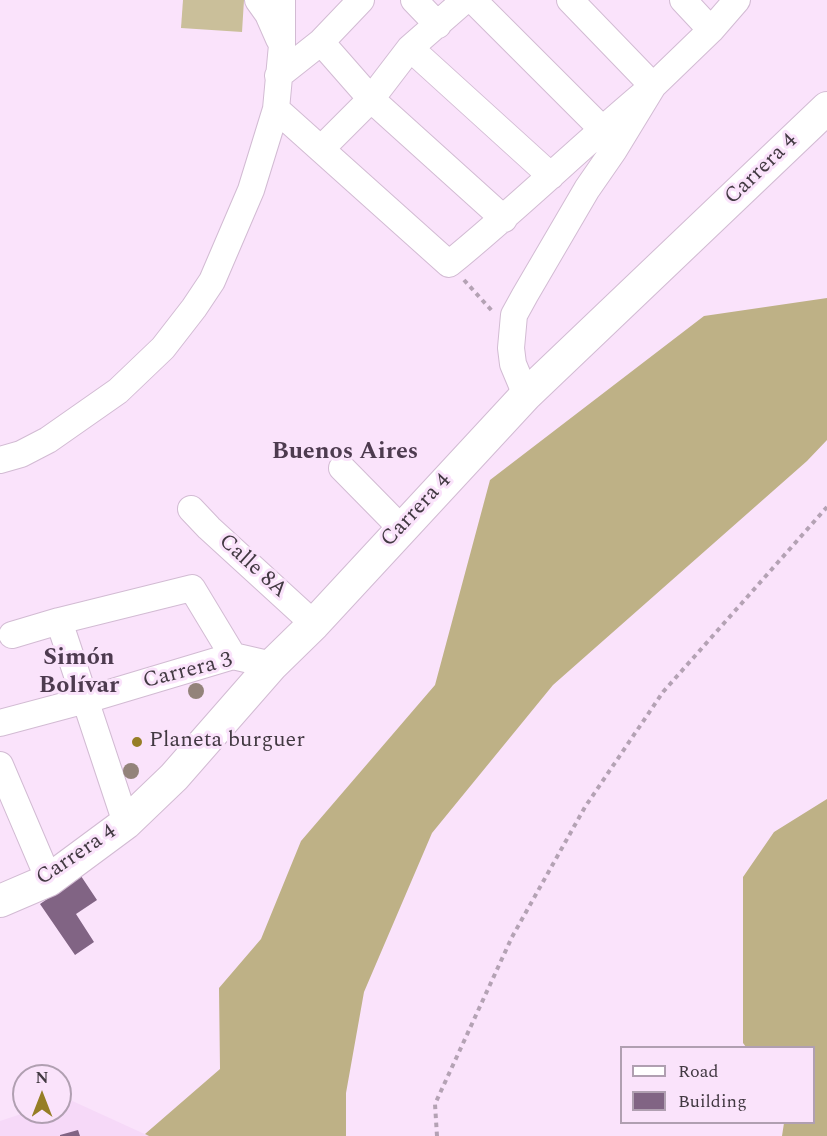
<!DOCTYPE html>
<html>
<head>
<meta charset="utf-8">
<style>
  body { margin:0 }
  #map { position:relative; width:827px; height:1136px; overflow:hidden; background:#fae3fb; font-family:Spectral,serif }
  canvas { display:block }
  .legend { position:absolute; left:620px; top:1046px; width:195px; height:78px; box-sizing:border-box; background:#fae3fb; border:2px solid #b09fb1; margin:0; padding:8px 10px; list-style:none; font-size:18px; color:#423942 }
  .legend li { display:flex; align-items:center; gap:12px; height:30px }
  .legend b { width:30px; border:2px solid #b09fb1 }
  .north { position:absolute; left:12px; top:1064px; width:60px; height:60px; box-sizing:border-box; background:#fae3fb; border:2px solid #b09fb1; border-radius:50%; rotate:0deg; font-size:16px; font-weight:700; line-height:24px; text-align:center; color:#423942 }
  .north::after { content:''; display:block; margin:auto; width:21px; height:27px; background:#967e26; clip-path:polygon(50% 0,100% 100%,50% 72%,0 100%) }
</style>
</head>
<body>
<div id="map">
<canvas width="827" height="1136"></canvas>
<ul class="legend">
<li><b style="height:8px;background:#fff"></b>Road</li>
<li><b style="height:16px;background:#816484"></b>Building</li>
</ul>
<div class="north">N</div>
</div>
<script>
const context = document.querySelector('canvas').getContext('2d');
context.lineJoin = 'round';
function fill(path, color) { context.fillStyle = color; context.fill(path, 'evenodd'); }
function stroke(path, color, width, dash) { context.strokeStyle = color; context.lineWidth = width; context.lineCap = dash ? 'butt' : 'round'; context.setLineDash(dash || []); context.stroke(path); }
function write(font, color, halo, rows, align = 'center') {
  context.font = font + ' Spectral,serif'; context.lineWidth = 6; context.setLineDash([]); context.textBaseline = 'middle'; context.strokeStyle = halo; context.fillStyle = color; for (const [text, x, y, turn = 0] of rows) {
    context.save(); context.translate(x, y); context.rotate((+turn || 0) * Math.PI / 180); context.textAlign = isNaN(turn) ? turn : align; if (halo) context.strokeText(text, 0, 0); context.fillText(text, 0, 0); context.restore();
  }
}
const built = new Path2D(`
  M68 1099 149 1136H0V1121L27 1112H60V1101Z`);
const green = new Path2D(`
  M183 0H244L242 32 181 28Z`);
const forest = new Path2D(`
  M827 298V440L807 461 553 685 432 833 364 992 346 1093V1136H149L145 1134 220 1069 219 988 261 939 301 841 435 685 490 480 704 316Z
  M827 799V1136H782L784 1123 814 1122V1048L746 1047 743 1043V877L774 832Z`);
const building = new Path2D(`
  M81 876 97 900 76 914 94 942 75 955 40 904Z
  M78 1130 80 1136H60V1135Z`);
const path = new Path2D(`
  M464 280 493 312
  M437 1136 435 1104 512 937 585 807 663 692 827 507`);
const minor = new Path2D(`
  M258 0 268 14 279 39
  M414 0 438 25
  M473 0 602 129
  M683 0 711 30
  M321 42 371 99 504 219
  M410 48 551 176
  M278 76 321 42 361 0
  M276 109 449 264C519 207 583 144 653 86L570 0
  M321 149 371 99 410 48 465 0
  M526 395 513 364 511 348 514 315 525 295 587 189 614 150 653 86 711 30 737 0
  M0 460 21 454 48 440 118 391 163 348 194 308 212 281 251 190 276 109 282 45V0
  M342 468 401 528
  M191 509 209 528 314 624
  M59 621 126 823
  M12 635 59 621 192 588 233 656
  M0 723 86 700 233 656 272 665
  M0 765 49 880`);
const major = new Path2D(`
  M0 901 49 880 126 823 174 777 272 665 314 624 526 395 827 108`);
const trees = [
  [196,691],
  [131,771]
];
const markers = [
  [137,742,6,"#967e26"]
];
const streetNames = [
  ["Carrera 4",762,170,-44],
  ["Carrera 4",417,511,-47],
  ["Calle 8A",252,567,42],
  ["Carrera 3",188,672,-14],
  ["Carrera 4",77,856,-34]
];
const poiNames = [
  ["Planeta burguer",149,742]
];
const neighbourhoodNames = [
  ["Buenos Aires",345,453],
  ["Simón",79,659],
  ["Bolívar",79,687]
];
fill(built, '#f6d9f8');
fill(green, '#cabf9a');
fill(forest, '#beb186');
fill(building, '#816484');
stroke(minor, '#d2bbd3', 28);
stroke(major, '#d2bbd3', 34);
stroke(path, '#b4a2b4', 4, [4.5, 4.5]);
stroke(minor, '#fff', 26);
stroke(major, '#fff', 32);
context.fillStyle = '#93837a';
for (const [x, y] of trees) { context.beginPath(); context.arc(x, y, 8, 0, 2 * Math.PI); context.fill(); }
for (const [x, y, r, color] of markers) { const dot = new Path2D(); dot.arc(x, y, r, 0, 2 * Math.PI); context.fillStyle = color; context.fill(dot); stroke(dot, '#fae3fb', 2); }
write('22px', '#423942', '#fae3fb', streetNames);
write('22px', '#423942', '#fae3fb', poiNames, 'left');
write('bold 24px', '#4d3b4f', '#fae3fb', neighbourhoodNames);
</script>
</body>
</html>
